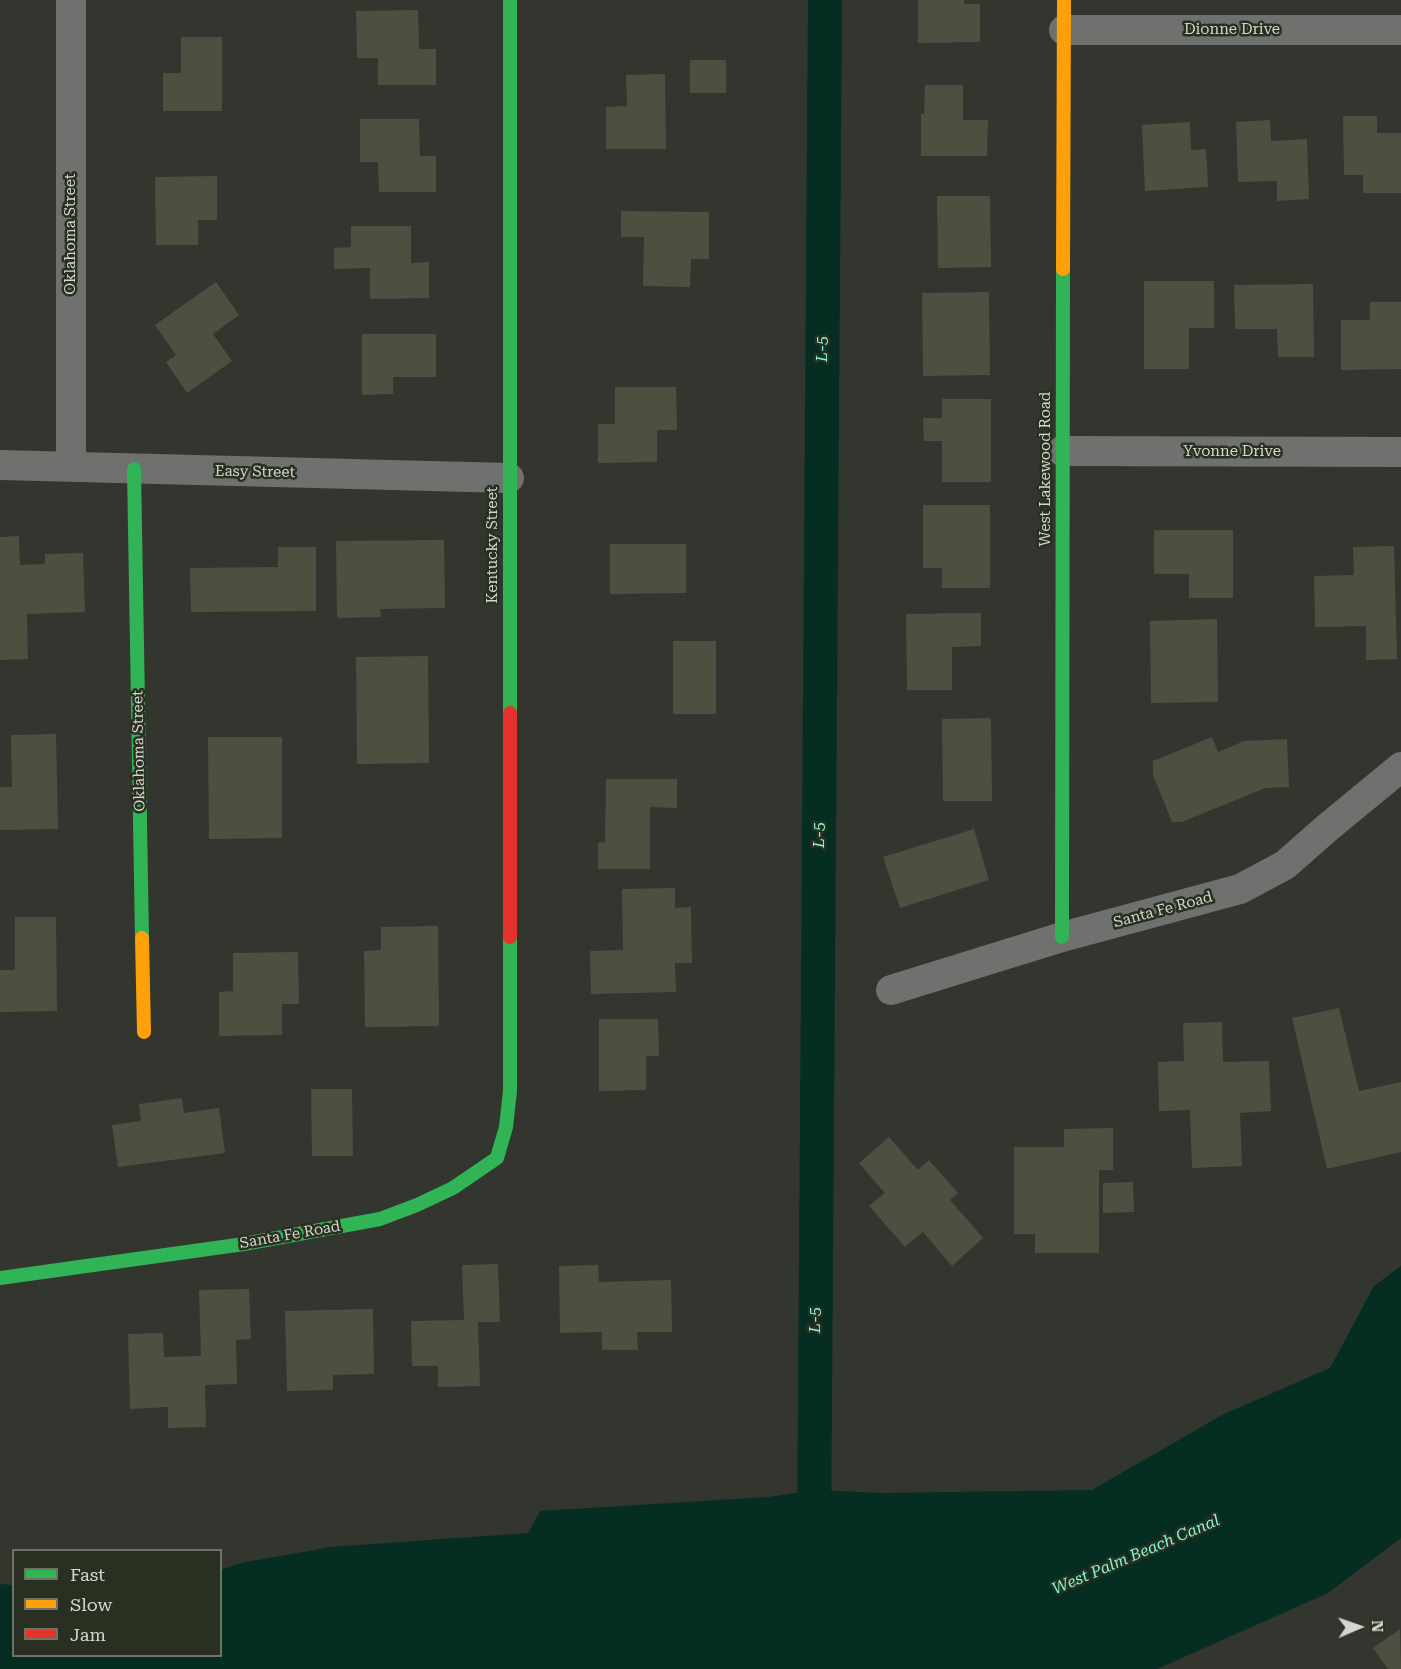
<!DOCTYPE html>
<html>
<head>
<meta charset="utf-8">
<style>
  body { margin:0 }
  #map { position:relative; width:1401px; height:1669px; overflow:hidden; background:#33362e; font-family:"Roboto Serif",serif }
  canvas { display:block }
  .legend { position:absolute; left:12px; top:1549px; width:210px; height:108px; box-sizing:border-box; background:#2a3021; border:2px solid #6e7366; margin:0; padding:8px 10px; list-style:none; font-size:18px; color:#d4d7ce }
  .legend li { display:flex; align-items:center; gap:12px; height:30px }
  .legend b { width:30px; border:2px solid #6e7366 }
  .north { position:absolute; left:1329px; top:1597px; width:60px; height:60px; -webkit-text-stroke:4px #2a3021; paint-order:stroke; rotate:88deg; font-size:16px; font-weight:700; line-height:24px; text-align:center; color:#d4d7ce }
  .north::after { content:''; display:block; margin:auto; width:21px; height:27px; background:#d4d7ce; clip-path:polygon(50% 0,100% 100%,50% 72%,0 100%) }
</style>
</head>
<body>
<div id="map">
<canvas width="1401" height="1669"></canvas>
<ul class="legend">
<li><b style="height:8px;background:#30b455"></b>Fast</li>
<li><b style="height:8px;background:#ff9f0a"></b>Slow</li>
<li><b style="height:8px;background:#e5322d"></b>Jam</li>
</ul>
<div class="north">N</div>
</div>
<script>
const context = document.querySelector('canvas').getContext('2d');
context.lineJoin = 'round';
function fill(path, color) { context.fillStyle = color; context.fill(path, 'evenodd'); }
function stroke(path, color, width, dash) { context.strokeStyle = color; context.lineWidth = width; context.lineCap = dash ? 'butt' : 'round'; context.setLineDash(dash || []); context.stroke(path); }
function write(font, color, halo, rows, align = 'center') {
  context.font = font + ' "Roboto Serif",serif'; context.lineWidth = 5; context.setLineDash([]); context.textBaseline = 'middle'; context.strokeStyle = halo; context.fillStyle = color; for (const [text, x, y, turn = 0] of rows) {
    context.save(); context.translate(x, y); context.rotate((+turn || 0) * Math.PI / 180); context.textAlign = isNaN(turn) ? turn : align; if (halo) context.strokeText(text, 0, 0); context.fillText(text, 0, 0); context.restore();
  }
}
const water = new Path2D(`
  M1401 1266V1538L1328 1593 1157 1669H0V1584L13 1585 14 1656H220L221 1570 241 1563 331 1547 528 1533 540 1511 768 1497 814 1490 882 1493 1092 1490 1222 1415 1330 1368 1374 1286Z`);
const canal = new Path2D(`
  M814 1536 825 0`);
const building = new Path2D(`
  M918 0H964V4H980V42L918 43Z
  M418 10 419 49H436V85H378V58H357L356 11Z
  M181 37H222V111H163V73H181Z
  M690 60H726V93H690Z
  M665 74 666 149H606V107L627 106 626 75Z
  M925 85H963V120H988L987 156H921V114H924Z
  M1343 116H1377V133H1401V193H1363V175H1344Z
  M360 119H419L420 156H436V192H379L378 162H360Z
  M1270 120 1271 141 1307 139 1309 199 1277 201V181L1238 182 1236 122Z
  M1190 122 1191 150 1206 149 1208 187 1145 191 1142 125Z
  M217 176V220H198V245H156L155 177Z
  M937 196H990L991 267 938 268Z
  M621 211 709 212V259H691L690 287 643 286 644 237H621Z
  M351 226H411V263L429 262V298L370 299V268L334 269V248L351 247Z
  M1144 281H1214V328H1189V369H1144Z
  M216 282 239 315 213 334 232 361 187 393 166 362 176 355 155 325Z
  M1313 284 1314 357H1278L1277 329H1235L1234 285Z
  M989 292 990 375 923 376 922 293Z
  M1370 302H1401V369L1341 370V320H1370Z
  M362 334H436V377H393V394L362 395Z
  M615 387H676L677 430H657V462L598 463V424H615Z
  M942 399H991V482H942V441H924L923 418H942Z
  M923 505H990V588H942V568H923Z
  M1154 530H1233V598H1189V574H1154Z
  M19 536 20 565 45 564V554L83 553 85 612 27 614 28 659 0 660V537Z
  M444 540 445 608 380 609 381 617 337 618 336 541Z
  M610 544H686V593L610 594Z
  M1394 546 1397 659 1366 660V626L1315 627 1314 576 1354 575 1353 547Z
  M278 547H316V611L191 612 190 568 278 567Z
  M981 613V646L952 647V690H907L906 614Z
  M1217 619 1218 702 1151 703 1150 621Z
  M673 641H716V714H673Z
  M428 656 429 763 357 764 356 657Z
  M991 718 992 801H943L942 719Z
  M56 734 58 829 0 830V787H12L11 735Z
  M208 737H282V838L209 839Z
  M1212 737 1218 752 1244 741 1287 739 1289 787 1265 788 1182 822H1172L1153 775V761Z
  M606 779H677V808L650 807V869H598V843L605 842Z
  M974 829 989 880 900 908 883 857Z
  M675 888V908L691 907 692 963H675L676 992 591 994 590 951 623 950 622 889Z
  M15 917H56L57 1011 0 1012V970H15Z
  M438 926 439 1026 365 1027 364 951 381 950V927Z
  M298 952 299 1004H282V1035L219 1036V992L233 991V953Z
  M1339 1008 1359 1091 1401 1082V1152L1327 1169 1292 1018Z
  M599 1019H658L659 1056H646V1090L599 1091Z
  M1222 1022 1223 1062 1269 1061 1271 1111 1240 1113 1242 1166 1192 1168 1190 1110 1159 1111 1158 1062 1184 1061 1183 1023Z
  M311 1089H352L353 1156H312Z
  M182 1098 184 1113 219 1108 225 1153 118 1167 112 1125 141 1121 139 1104Z
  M1113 1128V1170H1099V1253H1035V1234H1014V1147H1064V1129Z
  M889 1137 918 1170 929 1160 958 1193 950 1200 983 1238 952 1266 923 1232 905 1247 869 1206 885 1193 859 1163Z
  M1133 1182 1134 1212 1103 1213V1183Z
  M498 1264 500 1322H478L480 1386 438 1387V1366H412L411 1321 464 1320 462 1265Z
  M598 1265 599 1282 671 1280 672 1332H637L638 1350H602V1332L560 1333 559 1266Z
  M249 1289 251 1339 236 1340 237 1384 205 1385 206 1427 168 1428V1407L130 1409 128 1334 163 1333 164 1357 201 1356 199 1290Z
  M373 1309 374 1374 333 1375V1390L287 1391 285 1311Z
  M1400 1629 1401 1669H1388L1373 1648Z`);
const street = new Path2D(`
  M71 0V467
  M1064 30H1401
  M1062 451 1401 452
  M0 465 509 478
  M891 990 1062 937 1240 889 1285 865 1327 828 1401 767`);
const fast = new Path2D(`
  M510 0V713
  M134 469 142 938
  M1062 937 1063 269
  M0 1278 244 1244 380 1219 417 1205 453 1188 497 1158 506 1127 510 1091V937`);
const slow = new Path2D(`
  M1063 269 1064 0
  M142 938 144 1032`);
const jam = new Path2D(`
  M510 713V937`);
const streetNames = [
  ["Dionne Drive",1232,30],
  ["Oklahoma Street",71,234,-90],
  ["Yvonne Drive",1232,452],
  ["West Lakewood Road",1046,469,-90],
  ["Easy Street",255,472,1],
  ["Kentucky Street",493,545,-90],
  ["Oklahoma Street",139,751,-91],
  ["Santa Fe Road",1163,910,-15],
  ["Santa Fe Road",290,1235,-10]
];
const waterNames = [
  ["L-5",822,349,-90],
  ["L-5",819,835,-90],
  ["L-5",815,1320,-90],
  ["West Palm Beach Canal",1136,1555,-23]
];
fill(water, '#052d22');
stroke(canal, '#052d22', 34);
fill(building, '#4f4f41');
stroke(street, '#6e716e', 30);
stroke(fast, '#30b455', 14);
stroke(slow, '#ff9f0a', 14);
stroke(jam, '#e5322d', 14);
write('15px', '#d4d7ce', '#2a3021', streetNames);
write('italic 16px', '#7dfcd4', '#2a3021', waterNames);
</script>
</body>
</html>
